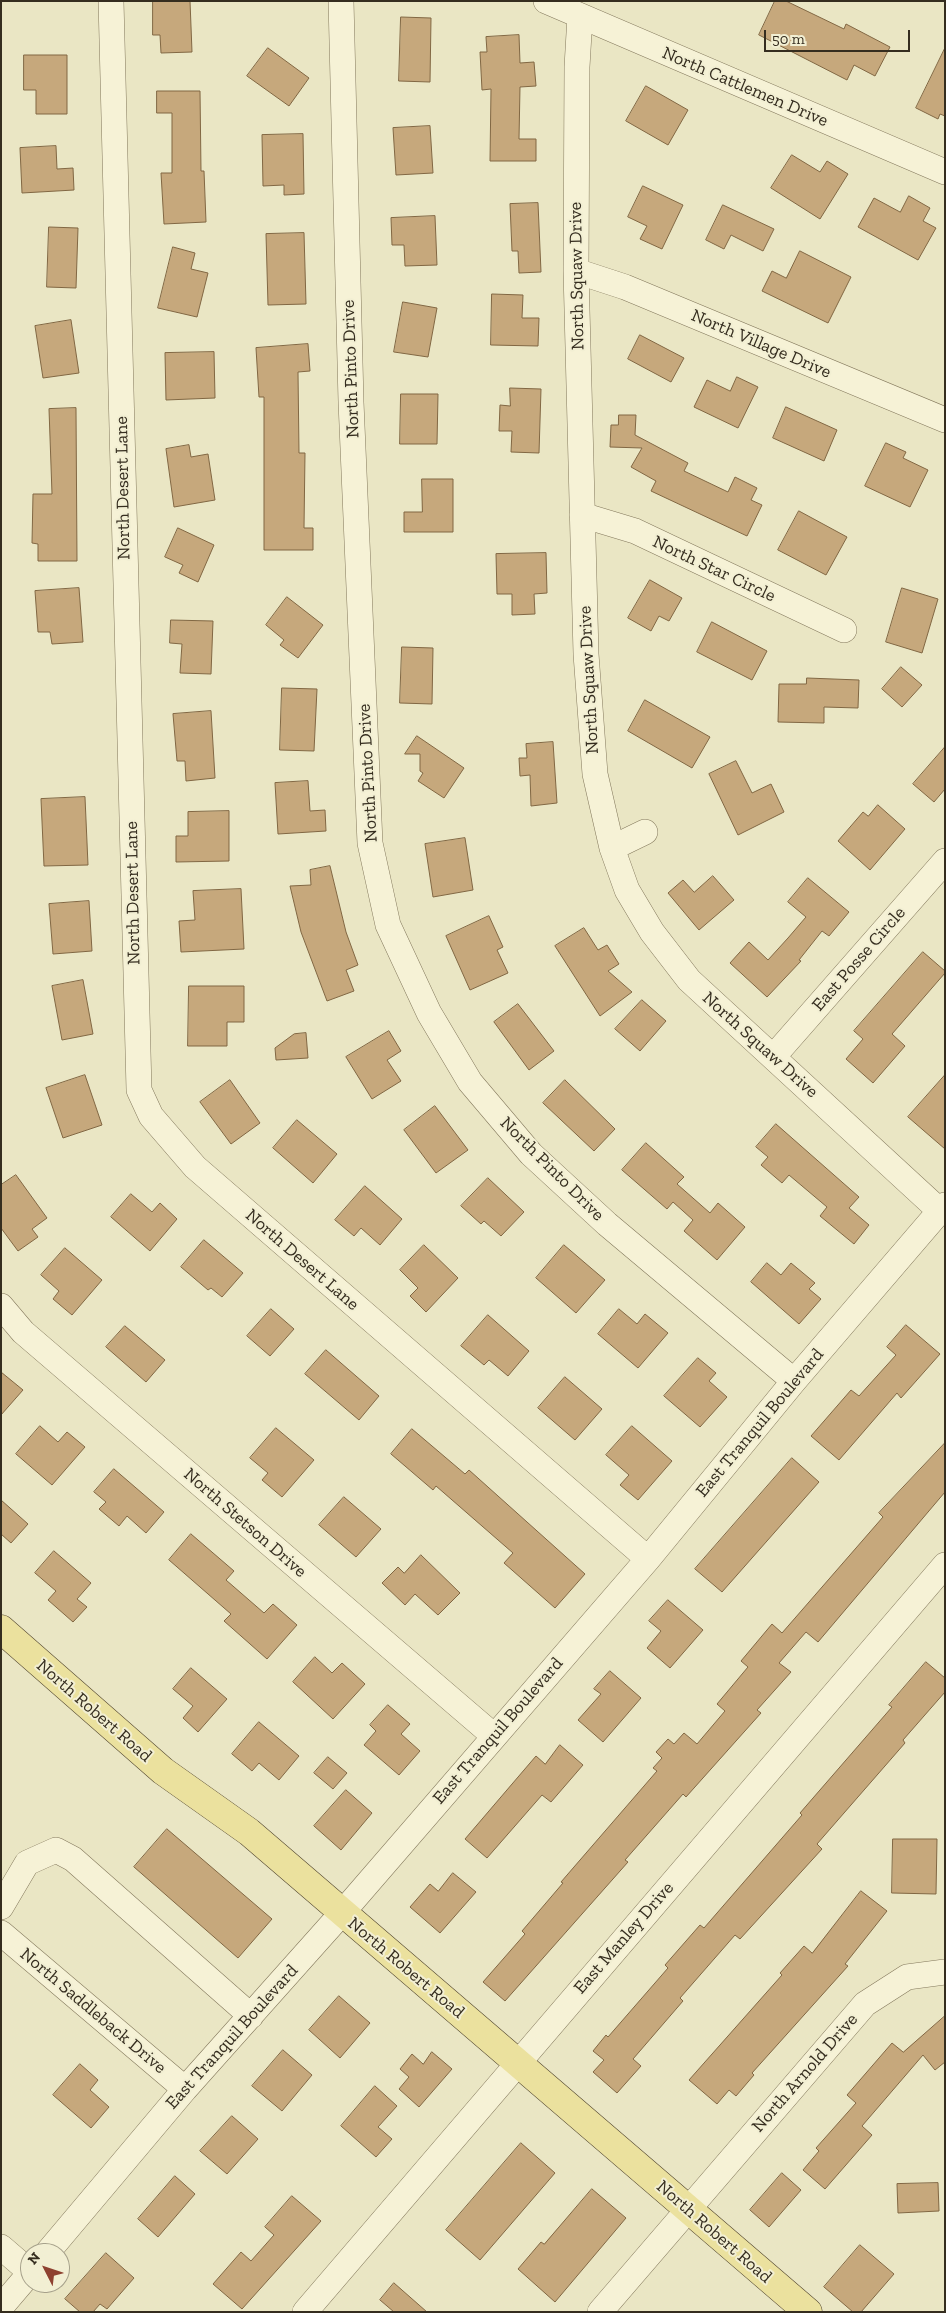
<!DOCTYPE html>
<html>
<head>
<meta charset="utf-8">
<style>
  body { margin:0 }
  #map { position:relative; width:946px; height:2313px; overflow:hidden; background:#eae6c4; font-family:"Zilla Slab",serif }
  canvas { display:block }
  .frame { position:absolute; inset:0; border:2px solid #352d1f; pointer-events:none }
  .north { position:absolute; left:20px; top:2243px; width:50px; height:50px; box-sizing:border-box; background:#f2efd3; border:1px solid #a6a18b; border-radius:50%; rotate:311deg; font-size:14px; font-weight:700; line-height:20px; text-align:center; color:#352d1f }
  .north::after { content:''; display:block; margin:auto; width:18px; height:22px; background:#8e4130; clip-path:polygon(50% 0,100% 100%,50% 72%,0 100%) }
  .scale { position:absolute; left:764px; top:30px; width:146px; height:22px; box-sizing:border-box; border:2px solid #352d1f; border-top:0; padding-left:6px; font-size:15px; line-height:18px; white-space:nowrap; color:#352d1f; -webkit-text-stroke:4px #f2efd3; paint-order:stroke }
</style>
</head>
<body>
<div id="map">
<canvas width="946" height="2313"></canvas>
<div class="frame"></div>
<div class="north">N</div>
<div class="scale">50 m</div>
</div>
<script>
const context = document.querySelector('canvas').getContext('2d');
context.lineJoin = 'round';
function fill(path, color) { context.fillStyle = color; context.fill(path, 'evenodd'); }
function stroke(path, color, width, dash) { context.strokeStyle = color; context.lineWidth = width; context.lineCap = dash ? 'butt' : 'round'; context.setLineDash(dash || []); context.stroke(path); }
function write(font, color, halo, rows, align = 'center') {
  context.font = font + ' "Zilla Slab",serif'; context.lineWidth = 4; context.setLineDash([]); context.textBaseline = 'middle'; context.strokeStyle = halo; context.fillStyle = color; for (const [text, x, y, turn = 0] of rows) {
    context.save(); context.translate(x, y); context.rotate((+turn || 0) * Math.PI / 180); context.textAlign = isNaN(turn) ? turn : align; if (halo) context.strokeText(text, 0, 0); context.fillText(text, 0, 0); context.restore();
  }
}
const building = new Path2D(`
  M153 1H190L192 52 161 53 160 35H153Z
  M775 1H786L844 29 846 24 890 47 875 76 854 65 847 80 759 35Z
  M401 17 431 18 430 82 399 81Z
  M519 35 520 63 534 62 536 86 520 87 519 139H536V161H490L491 89 482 90 480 52H487L486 37Z
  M268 48 309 78 289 106 247 76Z
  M945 48V116L940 114 938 119 916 108Z
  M24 55H67V114H36V90H24Z
  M646 86 688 110 668 145 626 121Z
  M157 91H200L201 171H204L206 222 164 224 161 173H172V113H157Z
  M430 126 433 173 396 175 393 128Z
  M303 134 304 194 284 195V185L263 186 262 135Z
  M56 146 57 169 73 168 74 190 22 193 20 148Z
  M792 155 820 172 827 161 848 174 820 219 771 188Z
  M643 186 683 205 662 249 640 239 647 226 628 217Z
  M909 196 930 208 923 221 936 228 918 260 858 227 874 198 900 212Z
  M538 203 541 272 519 273 518 251H512L510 204Z
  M723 205 774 229 763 251 731 235 724 249 706 240Z
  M435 216 437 265 405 266 404 245H392L391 218Z
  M49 227 78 228 76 288 47 287Z
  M304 233 306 304 268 305 266 234Z
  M173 247 195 253 191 269 208 273 197 317 158 308Z
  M800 251 851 277 828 323 762 291 772 271 786 278Z
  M492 294 523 295 522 318H539L538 346 491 345Z
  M403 302 437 308 428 357 394 352Z
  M71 320 79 373 43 378 35 326Z
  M640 335 684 358 671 382 628 359Z
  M308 344 310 371 298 372 299 453H305L304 528H313V550H264V397H259L256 348Z
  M214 352 215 398 166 400 165 353Z
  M737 377 758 387 738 428 694 407 707 380 730 391Z
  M510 388 541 389 539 453 511 452 512 431H499L500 405 510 406Z
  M401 394H438L437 444H400Z
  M786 407 837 430 824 461 773 438Z
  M76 408 77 561H38V544L32 543 33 494H52L49 409Z
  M619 415H636L635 435 688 463 684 471 728 492 735 477 757 488 751 500 762 505 747 536 651 491 656 481 631 467 642 448 610 447 611 425H618Z
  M886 443 906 452 903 458 928 470 910 507 865 486Z
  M189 445 191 457 208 454 215 500 174 507 166 449Z
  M422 479H453V532H404V512H422Z
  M799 511 847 537 826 575 778 550Z
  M178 528 214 545 198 582 179 573 183 565 165 557Z
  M546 553 547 593 534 594 535 614 512 615V594H497L496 554Z
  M650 580 682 598 669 621 659 616 651 631 628 618Z
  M79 588 83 642 52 644 50 632H38L35 591Z
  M902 588 938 599 922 653 886 642Z
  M287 597 323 625 298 658 280 645 284 640 266 625Z
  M171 620 213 621 211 674 180 673 182 644 170 643Z
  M712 622 767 651 752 680 697 652Z
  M402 647 433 648 432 704 400 703Z
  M901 667 922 685 902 707 882 689Z
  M807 678 859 680 858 708 824 707V723L778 722 779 684H806Z
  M282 688 317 689 314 751 280 750Z
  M645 700 710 737 692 768 628 731Z
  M211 711 215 778 186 781 185 761H177L173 714Z
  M417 736 464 768 444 798 418 781 423 773 420 771V754H405Z
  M553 742 557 803 531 806 530 775 520 776 519 758H527L526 744Z
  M945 747V789L934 802 913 784Z
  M736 761 752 793 771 784 784 812 738 835 709 774Z
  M308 781 310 811 325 810 326 831 278 834 275 783Z
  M85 797 88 865 44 866 41 799Z
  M878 805 905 829 870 870 838 841 863 812 868 816Z
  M229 811V861L176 862V836H188V812Z
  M465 838 473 890 433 897 425 844Z
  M330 866 346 932 358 965 346 970 354 991 327 1001 301 932 290 886 311 885 310 870Z
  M713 876 734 900 699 930 668 893 683 880 694 892Z
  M808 878 849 912 829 936 822 931 799 960 801 961 767 997 730 963 749 942 768 960 788 938 806 917 788 902Z
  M241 889 244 949 181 952 179 921 195 920 193 891Z
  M89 901 92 951 53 954 49 904Z
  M489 916 503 947 497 950 508 973 470 990 446 936Z
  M584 928 598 950 607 945 619 964 608 971 632 992 600 1016 555 946Z
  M923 952 945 971V973L892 1034 905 1046 873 1083 846 1059 863 1039 854 1031Z
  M83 980 93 1034 62 1040 52 986Z
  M189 986H244V1022H227V1046H188Z
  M642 1000 666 1021 640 1051 615 1029Z
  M518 1004 554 1051 529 1070 494 1022Z
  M389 1031 401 1051 387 1060 401 1081 372 1099 346 1057Z
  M306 1033 308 1058 276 1060 275 1048 294 1034Z
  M85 1075 102 1125 63 1138 46 1088Z
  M945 1075V1149L908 1117Z
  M230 1080 260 1123 231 1144 200 1102Z
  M565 1080 615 1129 594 1151 543 1103Z
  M435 1106 468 1150 436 1173 404 1130Z
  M297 1120 337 1154 313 1183 273 1148Z
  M776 1124 859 1197 849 1208 869 1225 854 1244 820 1216 827 1207 789 1175 782 1183 761 1165 768 1157 756 1147Z
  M646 1143 684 1177 677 1184 710 1213 718 1203 745 1227 717 1260 684 1231 693 1220 673 1202 667 1209 622 1170Z
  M16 1175 47 1218 32 1229 38 1237 18 1251 1 1228V1185Z
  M488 1178 524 1212 501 1236 484 1221 481 1224 461 1206Z
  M365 1186 402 1219 380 1245 361 1228 354 1236 335 1220Z
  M131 1194 152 1212 160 1203 177 1219 150 1251 111 1217Z
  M204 1240 243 1273 222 1297 211 1288 208 1290 181 1267Z
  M424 1245 458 1278 426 1312 410 1296 418 1288 400 1270Z
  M564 1245 605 1280 576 1313 536 1278Z
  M65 1248 102 1280 72 1315 53 1299 59 1291 41 1275Z
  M767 1263 781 1275 791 1263 815 1283 809 1289 821 1299 799 1324 751 1282Z
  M271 1309 294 1329 270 1356 247 1336Z
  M619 1309 637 1324 645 1314 668 1333 638 1368 598 1334Z
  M488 1315 529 1351 508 1376 489 1360 484 1365 461 1346Z
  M906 1325 940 1354 901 1398 897 1393 839 1460 811 1436 851 1390 859 1396 896 1355 887 1347Z
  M125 1326 165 1360 146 1382 106 1347Z
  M326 1350 379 1396 359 1420 305 1374Z
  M698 1358 716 1373 709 1381 727 1397 700 1427 664 1396Z
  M1 1372 23 1390 1 1415Z
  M565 1377 602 1409 575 1440 538 1408Z
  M40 1426 58 1442 67 1432 85 1447 52 1485 16 1454Z
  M632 1426 672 1461 638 1500 620 1485 629 1475 606 1455Z
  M276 1428 314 1460 282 1497 262 1480 268 1473 250 1458Z
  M412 1429 465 1474 469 1470 585 1574 555 1608 504 1563 513 1553 436 1486 433 1490 391 1454Z
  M945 1443V1492L818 1642 806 1632 779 1663 791 1672 757 1710 761 1713 686 1797 683 1794 625 1860 628 1862 505 2001 483 1982 525 1934 522 1931 563 1883 561 1882 657 1771 653 1768 662 1758 656 1752 668 1739 674 1744 684 1733 697 1744 725 1711 717 1704 748 1667 741 1661 772 1624 782 1633 883 1517 879 1513Z
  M792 1458 819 1482 722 1592 695 1569Z
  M114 1469 164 1512 146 1533 127 1516 119 1526 99 1509 106 1502 94 1492Z
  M344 1497 381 1529 356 1557 319 1525Z
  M1 1500 28 1524 11 1543 1 1534Z
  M191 1534 234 1571 226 1580 264 1613 273 1604 297 1625 267 1659 224 1621 231 1614 169 1560Z
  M54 1551 91 1583 77 1599 87 1607 73 1622 48 1600 56 1591 35 1573Z
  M421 1555 460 1593 438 1615 415 1594 405 1605 382 1583 398 1567 404 1573Z
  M668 1600 703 1630 670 1668 647 1648 661 1631 649 1621Z
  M315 1657 332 1673 342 1663 365 1684 333 1719 293 1682Z
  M926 1662 945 1678V1692L903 1740 905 1743 817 1844 822 1849 740 1939 735 1935 680 1998 683 2001 633 2059 641 2066 617 2093 593 2072 604 2060 593 2051 606 2035 608 2037 668 1968 665 1965 700 1925 704 1928 802 1815 800 1813 892 1707 889 1705Z
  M191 1668 227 1699 198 1732 183 1718 193 1706 173 1689Z
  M610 1671 641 1698 603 1742 578 1720 601 1694 594 1689Z
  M388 1705 410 1724 401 1734 420 1751 399 1775 364 1745 376 1731 370 1725Z
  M259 1722 299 1756 279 1780 259 1763 252 1771 232 1754Z
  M560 1745 583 1765 551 1802 542 1795 487 1858 465 1839 536 1756 545 1764Z
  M328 1757 347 1773 333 1789 314 1773Z
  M346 1790 372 1813 341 1850 314 1826Z
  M167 1829 272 1919 238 1958 134 1867Z
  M893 1839H937L936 1894 892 1893Z
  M453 1873 476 1892 440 1933 410 1907 430 1884 438 1891Z
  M861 1891 887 1911 845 1964 848 1966 752 2073 754 2075 736 2096 729 2090 717 2104 689 2080 782 1975 780 1973 804 1946 812 1953Z
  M339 1996 370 2023 340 2058 309 2030Z
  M945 2016V2062L935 2070 923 2055 862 2126 872 2135 825 2189 803 2170 819 2151 816 2148 856 2103 847 2095 892 2043 903 2052Z
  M283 2050 312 2075 282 2111 252 2086Z
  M432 2052 452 2069 419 2107 399 2089 409 2077 400 2069 412 2054 423 2064Z
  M80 2064 98 2080 90 2090 109 2107 91 2128 53 2095Z
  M375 2086 397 2106 378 2127 392 2139 376 2157 341 2126Z
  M232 2116 258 2139 227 2174 200 2151Z
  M521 2143 555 2173 480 2260 446 2230Z
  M782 2173 801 2190 769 2227 750 2210Z
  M175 2176 195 2194 158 2237 138 2219Z
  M938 2183 939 2211 898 2213 897 2184Z
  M592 2189 626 2218 555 2302 518 2269 541 2242 544 2244Z
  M292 2196 321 2221 242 2309 213 2284 241 2252 251 2261 274 2235 265 2227Z
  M860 2245 894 2274 861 2312H853L824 2287Z
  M106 2253 134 2278 107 2309 100 2304 93 2312H80L65 2299Z
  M394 2283 427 2312H394L380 2300Z`);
const minor = new Path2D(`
  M111 1 139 1090 151 1116 195 1167 648 1559
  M341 1 351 402 370 843 388 925 429 1013 470 1082 531 1154 607 1224 794 1381
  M546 1 945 172
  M580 16 577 67 576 271 586 654 595 774 612 848 627 890 652 932 689 980 940 1211
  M576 271 625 287 945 420
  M582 515 635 531 844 630
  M612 848 645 832
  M774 1056 945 861
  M1 1306 23 1332 494 1736
  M1 1907 27 1863 56 1850 73 1859 251 2016
  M1 1933 185 2089
  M1 2247 30 2272
  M47 2253 185 2089 342 1913 648 1559 794 1381 945 1205
  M1 2307 30 2273
  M305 2312 945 1565
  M600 2312 865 2004 907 1977 945 1972`);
const major = new Path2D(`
  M1 1629 163 1771 249 1832 808 2312`);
const streetNames = [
  ["North Cattlemen Drive",745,87,23],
  ["North Squaw Drive",577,276,-91],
  ["North Village Drive",761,344,23],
  ["North Pinto Drive",351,369,-92],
  ["North Desert Lane",123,488,-91],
  ["North Star Circle",714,569,25],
  ["North Squaw Drive",589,680,-93],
  ["North Pinto Drive",368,773,-93],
  ["North Desert Lane",133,893,-91],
  ["East Posse Circle",859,959,-49],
  ["North Squaw Drive",760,1045,42],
  ["North Pinto Drive",552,1169,45],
  ["North Desert Lane",302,1260,41],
  ["East Tranquil Boulevard",760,1423,-50],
  ["North Stetson Drive",245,1523,41],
  ["North Robert Road",94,1711,41],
  ["East Tranquil Boulevard",498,1731,-49],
  ["East Manley Drive",624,1938,-49],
  ["North Robert Road",406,1968,40],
  ["North Saddleback Drive",93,2011,40],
  ["East Tranquil Boulevard",232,2037,-48],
  ["North Arnold Drive",805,2073,-49],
  ["North Robert Road",714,2232,41]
];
fill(building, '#c6a87c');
stroke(building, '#816743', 1);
stroke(minor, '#83785c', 26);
stroke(major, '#524630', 29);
stroke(minor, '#f6f2d6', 25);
stroke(major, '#ebe19e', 28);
write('18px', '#352d1f', '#f2efd3', streetNames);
</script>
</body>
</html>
